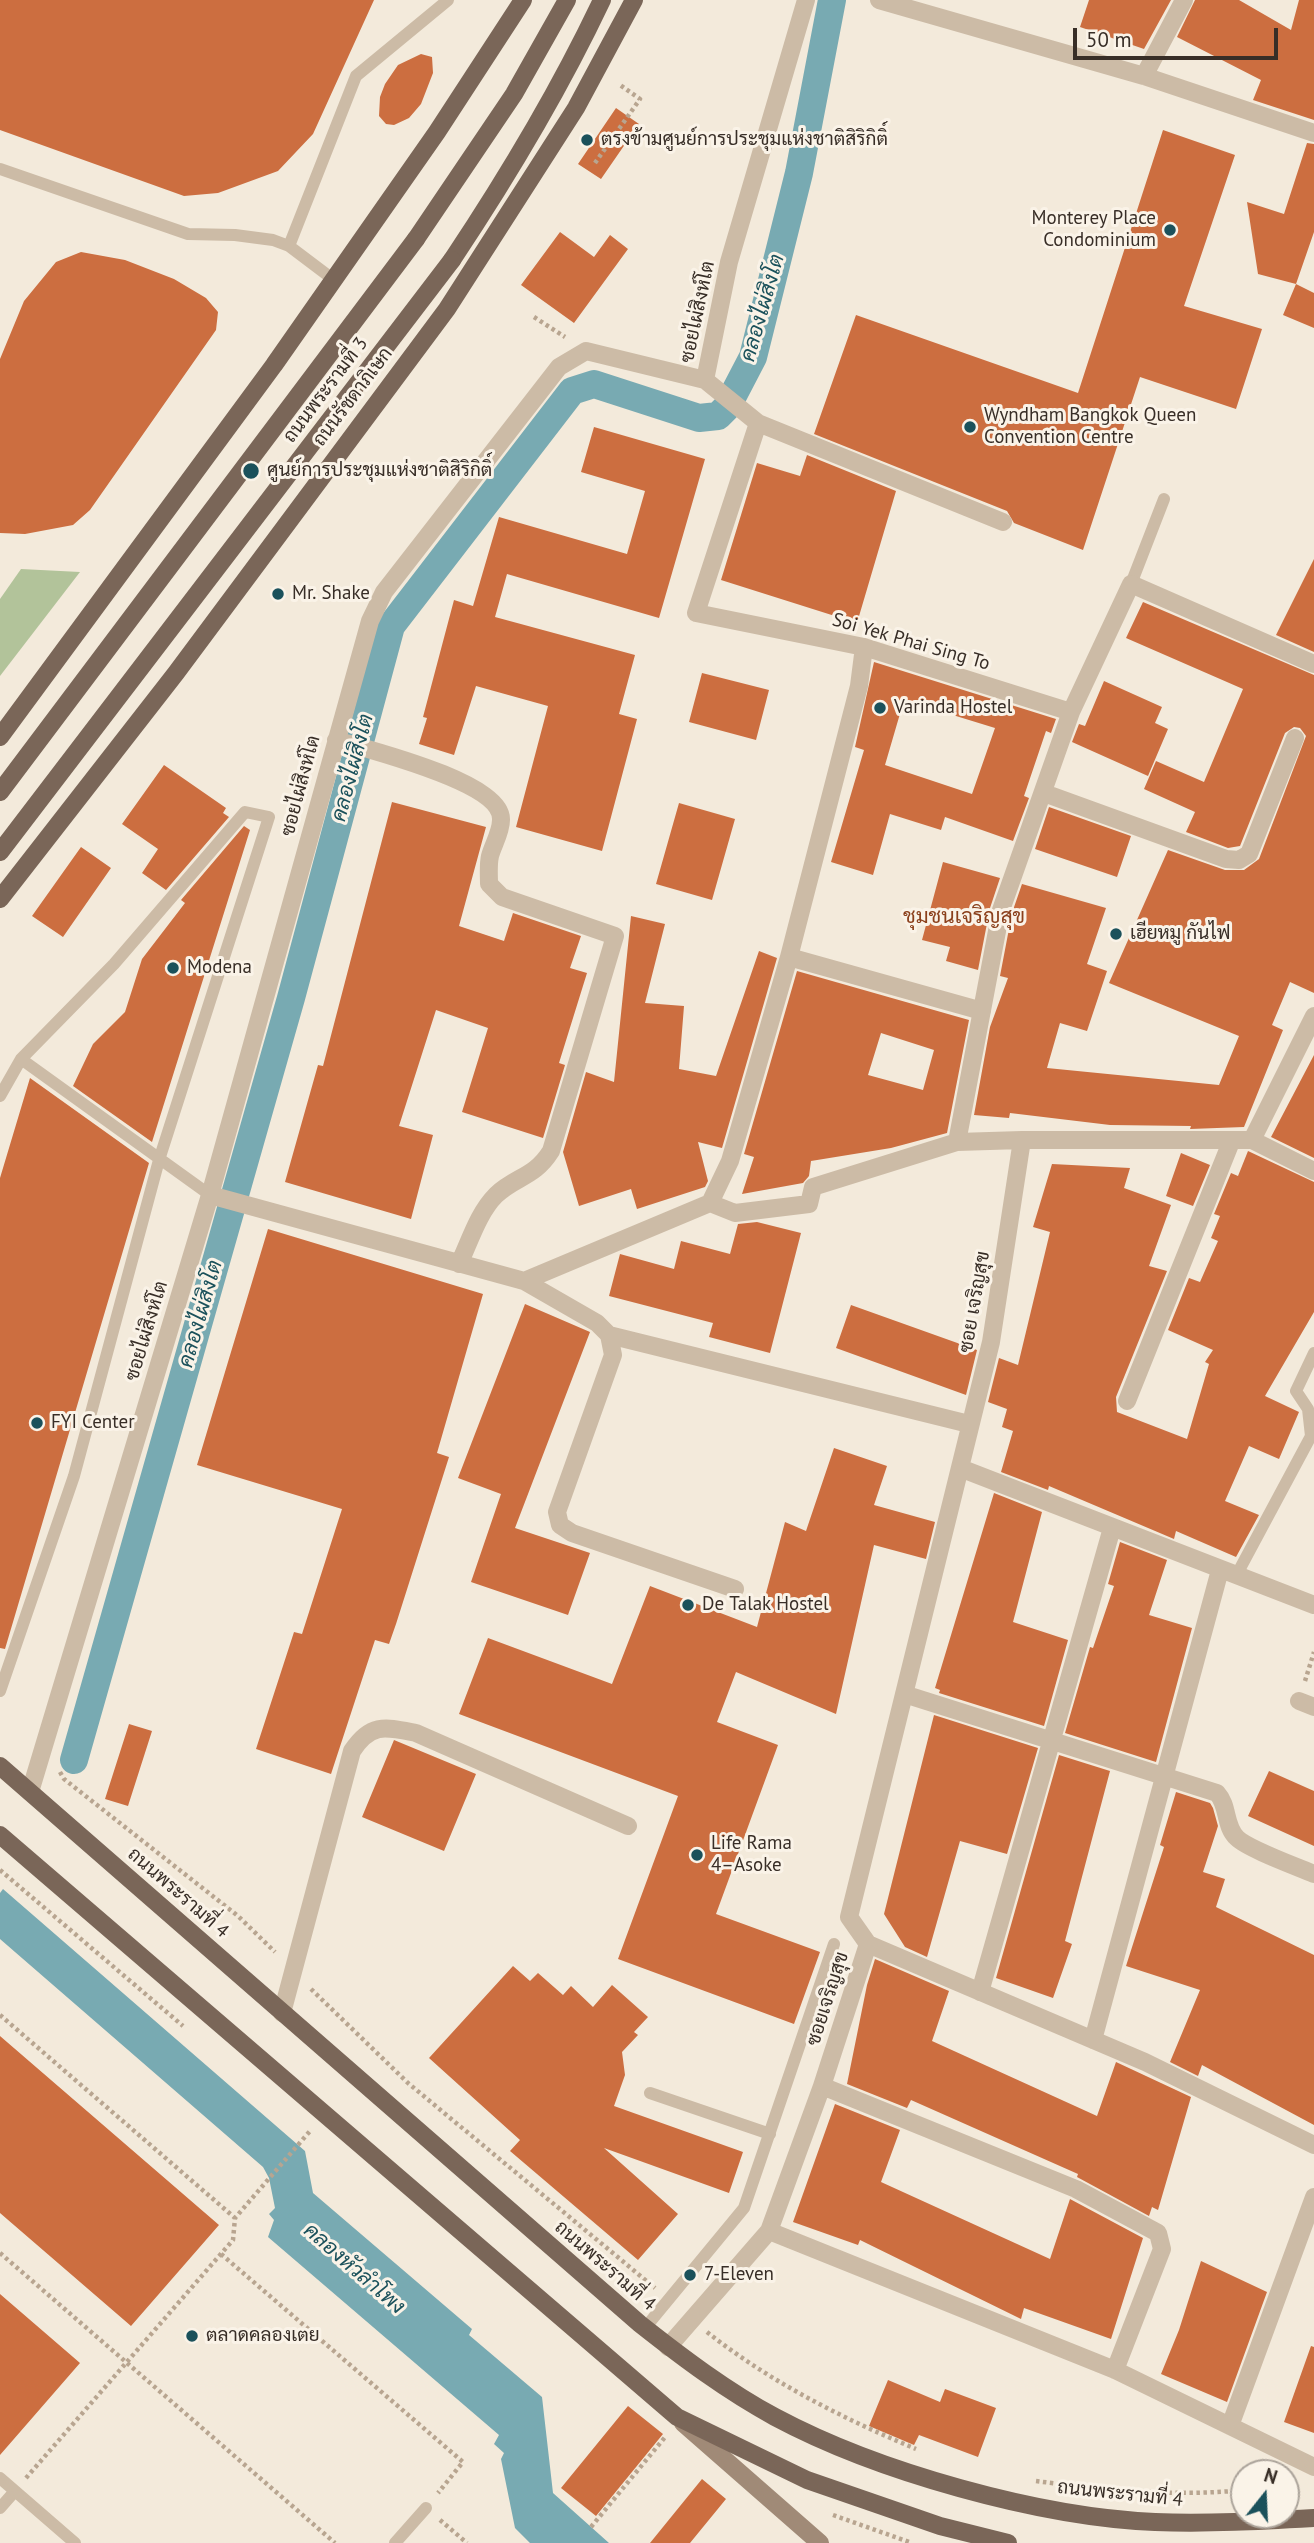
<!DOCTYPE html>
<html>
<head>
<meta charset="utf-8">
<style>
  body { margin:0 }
  #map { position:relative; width:1314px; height:2543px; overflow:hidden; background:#f3eadb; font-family:"PT Sans",sans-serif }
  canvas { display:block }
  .north { position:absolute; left:1230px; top:2459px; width:70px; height:70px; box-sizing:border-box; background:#faf3e8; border:2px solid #aca49b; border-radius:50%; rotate:18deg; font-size:19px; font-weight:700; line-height:28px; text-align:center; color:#382e27 }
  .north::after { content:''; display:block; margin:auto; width:24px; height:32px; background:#1b515b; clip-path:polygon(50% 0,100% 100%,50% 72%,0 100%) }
  .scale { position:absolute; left:1073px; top:28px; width:205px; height:32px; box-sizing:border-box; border:4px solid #382e27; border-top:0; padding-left:9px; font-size:21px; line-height:24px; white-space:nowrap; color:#382e27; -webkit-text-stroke:5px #faf3e8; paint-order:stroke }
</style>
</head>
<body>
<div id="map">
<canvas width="1314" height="2543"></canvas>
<div class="north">N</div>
<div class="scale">50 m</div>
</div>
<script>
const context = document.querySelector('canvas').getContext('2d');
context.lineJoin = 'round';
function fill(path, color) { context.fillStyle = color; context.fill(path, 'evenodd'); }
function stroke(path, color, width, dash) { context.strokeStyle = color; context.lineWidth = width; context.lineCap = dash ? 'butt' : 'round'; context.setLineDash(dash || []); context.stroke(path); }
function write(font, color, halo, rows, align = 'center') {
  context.font = font + ' "PT Sans",Sarabun,sans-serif'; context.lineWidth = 6; context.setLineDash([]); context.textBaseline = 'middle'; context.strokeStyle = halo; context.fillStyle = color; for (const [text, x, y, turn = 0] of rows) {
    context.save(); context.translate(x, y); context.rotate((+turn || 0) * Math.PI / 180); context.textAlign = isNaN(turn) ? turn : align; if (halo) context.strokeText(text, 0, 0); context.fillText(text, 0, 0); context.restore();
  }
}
const green = new Path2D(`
  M21 569 80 572 0 676V599Z`);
const water = new Path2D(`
  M3 1889 305 2151 313 2193 472 2329 469 2335 542 2397 553 2493 609 2543H530L515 2528 501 2459 504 2453 494 2444 499 2435 268 2237 274 2220 269 2214 275 2208 269 2178 263 2167 0 1939V1893Z`);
const canal = new Path2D(`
  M74 1760 291 998 391 626 572 391 594 384 699 418 718 416 727 407 753 357 799 173 832 0`);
const building = new Path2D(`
  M0 0H374L313 134 278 171 218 193 184 196 0 130Z
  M1089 0H1171L1144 49 1080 27Z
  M1195 0H1239L1291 30 1299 0H1314V120L1253 100 1261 80 1177 37Z
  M421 54 432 57 433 73 421 104 409 118 394 125 386 124 379 116 380 97 385 84 398 65Z
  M616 108 639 124 601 179 578 164Z
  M1163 130 1235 155 1184 306 1262 329 1236 409 1140 377 1083 550 1014 523 1007 511 814 434 856 315 1078 393Z
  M1307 143 1314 144V232L1296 284 1258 274 1247 202 1284 214Z
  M560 232 594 257 610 235 628 249 574 323 521 285Z
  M81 252 125 260 174 279 206 298 218 312 216 330 90 510 73 525 25 534 0 533V359L24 301 56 262Z
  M1296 284 1314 293V328L1283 315Z
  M594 427 705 459 659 618 507 574 495 617 635 655 619 714 637 719 602 851 516 827 548 706 476 686 454 755 419 744 427 718 423 717 454 600 473 606 499 517 627 554 645 491 581 472Z
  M807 455 896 491 857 623 721 580 757 463 800 476Z
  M1314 559V652L1276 635Z
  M1143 602 1314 675V993L1290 982 1272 1025 1283 1030 1244 1127 1190 1129 1191 1126 1110 1125 1010 1113 1009 1118 974 1115 990 1027 1008 978 1000 976 1012 913 1022 884 1106 908 1087 964 1107 971 1087 1031 1060 1023 1047 1068 1219 1085 1239 1036 1109 983 1168 850 1225 870H1244L1259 859 1306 736 1300 728 1294 727 1285 733 1240 846 1228 848 1186 832 1195 812 1144 789 1156 761 1204 782 1243 689 1126 638Z
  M874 662 1056 719 1051 733 1046 731 1024 796 1029 798 1013 841 945 817 941 830 890 814 873 875 831 862 864 750 855 747ZM904 700 995 728 972 794 885 765Z
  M702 673 769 690 756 740 689 722Z
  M1104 681 1162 707 1155 723 1168 729 1148 776 1072 742 1079 724 1085 726Z
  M164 765 226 808 223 813 229 817 166 890 142 873 158 849 122 824Z
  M392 802 486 827 459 926 504 941 513 913 581 936 570 968 587 973 559 1063 565 1065 543 1138 462 1112 488 1028 436 1010 399 1126 433 1135 411 1219 285 1182 318 1065 323 1066Z
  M679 803 735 819 712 900 656 884Z
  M1049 807 1131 836 1117 877 1035 849Z
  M244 826 250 830 152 1142 73 1086 93 1044 125 1012 142 959 185 903 181 900Z
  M81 847 111 868 63 937 32 916Z
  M943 862 1000 878 990 908 978 970 946 961 950 947 922 940Z
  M631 916 665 924 645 1003 684 1006 679 1069 716 1076 759 951 777 958 722 1148 698 1142 708 1181 705 1187 637 1209 631 1189 579 1206 563 1152 586 1072 614 1082Z
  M797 971 969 1020 947 1133 891 1148 811 1161 809 1176 803 1183 742 1194 754 1157 744 1154ZM881 1033 934 1050 923 1090 868 1075Z
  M1314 1055V1158L1271 1137Z
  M30 1078 149 1163 5 1649 0 1648V1178Z
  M1248 1151 1314 1182V1312L1265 1396 1299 1412 1279 1459 1249 1446 1225 1501 1259 1515 1236 1557 1176 1531 1174 1539 1049 1486 1048 1490 1001 1472 1013 1431 1002 1427 1007 1409 988 1402 999 1358 1018 1365 1050 1232 1033 1227 1052 1164 1130 1168 1124 1188 1171 1205 1149 1266 1167 1271 1116 1397 1117 1412 1187 1439 1209 1364 1205 1362 1213 1350 1168 1330 1189 1278 1200 1282 1218 1241 1211 1238 1220 1216 1214 1214 1231 1173 1238 1176Z
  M1181 1153 1210 1165 1193 1206 1166 1196Z
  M757 1222 801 1233 770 1353 709 1337 713 1323 609 1296 620 1254 674 1269 681 1241 730 1254 738 1224Z
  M268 1229 483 1294 437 1453 449 1457 396 1624 389 1644 375 1640 331 1774 256 1749 294 1632 302 1634 342 1509 197 1465Z
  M525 1304 590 1332 515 1528 590 1553 568 1615 471 1582 501 1494 458 1478Z
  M851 1305 977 1350 966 1395 836 1348Z
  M834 1448 887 1466 874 1505 935 1522 926 1559 874 1545 836 1714 736 1672 717 1722 778 1745 716 1914 820 1952 794 2024 618 1959 678 1796 459 1714 488 1638 612 1684 650 1586 757 1627 785 1522 806 1531Z
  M994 1493 1042 1512 1013 1622 1068 1640 1044 1726 939 1693 940 1690 935 1688Z
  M1120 1542 1167 1560 1149 1615 1192 1628 1156 1762 1065 1733 1090 1647 1093 1648 1114 1586 1108 1584Z
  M934 1715 1038 1748 1007 1854 960 1841 927 1957 905 1947 884 1914Z
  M129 1724 152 1731 128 1806 105 1799Z
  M394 1740 476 1774 444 1851 362 1817Z
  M1059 1755 1110 1771 1065 1941 1072 1944 1053 1998 996 1978Z
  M1269 1771 1314 1791V1846L1248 1816Z
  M1176 1792 1210 1803 1213 1808 1218 1826 1203 1872 1225 1879 1216 1907 1314 1955V2125L1202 2065 1198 2076 1170 2062 1200 1990 1126 1966 1164 1847 1160 1845Z
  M875 1959 949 1991 932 2041 1097 2116 1116 2062 1191 2097 1158 2210 1152 2207 1149 2216 1077 2177 1078 2174 911 2100 907 2108 847 2084 867 1985Z
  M513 1966 530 1981 538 1973 563 1995 571 1986 593 2007 612 1985 648 2017 634 2032 638 2035 622 2052 625 2075 614 2106 743 2152 729 2193 604 2148 678 2214 638 2260 510 2151 520 2140 429 2058Z
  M0 2036 219 2225 131 2326 0 2213Z
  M835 2104 900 2130 881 2182 1050 2259 1070 2199 1143 2238 1111 2339 1024 2308 1021 2319 860 2240 858 2245 793 2222Z
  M1201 2261 1267 2292 1227 2402 1161 2374 1179 2330Z
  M0 2294 80 2363 0 2455Z
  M1311 2346 1314 2347V2433L1284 2422Z
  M888 2380 940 2402 945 2389 996 2408 978 2457 919 2435 914 2445 869 2426Z
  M628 2406 663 2434 596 2516 561 2488Z
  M702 2479 726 2499 690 2543H650Z`);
const path = new Path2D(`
  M595 163 640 99 620 85
  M534 317 565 337
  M1305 1681 1314 1652
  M60 1772 64 1779 238 1916 275 1952
  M0 1870 183 2026
  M311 1989 408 2083 655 2288
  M0 2015 235 2218
  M0 2253 335 2543
  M221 2254 463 2462 438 2493
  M707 2332C770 2382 842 2418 916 2449
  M26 2478 233 2240 235 2218 310 2131
  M1036 2481C1104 2490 1175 2497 1244 2490
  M1286 2486 1299 2484
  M833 2515 912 2543
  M440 2520 467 2543
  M591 2527 666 2436`);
const lane = new Path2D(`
  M0 169 188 234 235 235 273 240 289 246 334 280
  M289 246 356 76 448 0
  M1131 584 1164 499
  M21 1059 210 1195
  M0 1096 21 1059 114 964 245 812 269 817 159 1160 74 1476 0 1691
  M1236 1576 1311 1436 1308 1409 1296 1391 1314 1353
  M650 2093 770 2134
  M645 2328 744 2208 834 1944
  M0 2478 75 2543
  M0 2508 15 2491
  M395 2543 426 2508`);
const street = new Path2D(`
  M879 0 1144 76 1314 133
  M1144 76 1184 0
  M705 380 729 262 806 0
  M758 423 1003 522
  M336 740C366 749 503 782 501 820 501 832 493 845 490 856 488 865 489 875 489 884L502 897 615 936 551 1151C534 1178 516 1176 496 1195 478 1213 470 1241 459 1264
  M1044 793 1226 859 1239 860 1249 854 1295 738
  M789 957 982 1011
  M1252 1140 1314 1016
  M957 1142 1001 910 1071 712 1131 584 1314 664
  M210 1195 524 1281 710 1203 730 1161 789 957 859 686 864 647
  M710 1203 735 1213 809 1204 813 1187 957 1142 1022 1140H1252L1314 1171
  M524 1281 597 1323 609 1335 613 1355 557 1512 560 1525 572 1533 735 1589
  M609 1335 969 1424
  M1127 1401 1231 1142
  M960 1468 1314 1605
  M904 1694 1217 1793C1229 1806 1224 1826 1237 1838 1248 1849 1298 1867 1314 1874
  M1299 1701 1314 1707
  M30 1792 210 1195 370 621 384 592 559 367 586 351 705 380 758 423 696 613 864 647 1071 712
  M868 1944 1145 2062 1314 2145
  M980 1992 1112 1528
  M282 2013 352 1751C371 1722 386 1727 416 1733L628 1826
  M1093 2040 1220 1570
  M822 2086 1076 2189 1158 2233 1162 2249 1115 2370
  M769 2231 1115 2370 1314 2467
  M668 2347 769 2231 822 2086 868 1944 849 1917 991 1342 1022 1140
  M1230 2426 1314 2197`);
const secondary = new Path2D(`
  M683 2423 820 2543`);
const primary = new Path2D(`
  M416 239 514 94 567 0
  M452 260C508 176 559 91 602 0
  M0 737 274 365 437 132 523 0
  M0 899 176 673 447 309 576 108 634 0
  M0 1766 640 2324C683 2358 727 2391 775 2417 878 2472 1039 2517 1155 2522 1208 2524 1261 2521 1314 2518
  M0 1835 677 2417 807 2480 940 2526 1008 2543`);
const primaryBridge = new Path2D(`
  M0 792 416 239
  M0 852 452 260`);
const markers = [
  [587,140,7,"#1b515b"],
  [1170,230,7,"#1b515b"],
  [970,427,7,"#1b515b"],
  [251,471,9,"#1b515b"],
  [278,594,7,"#1b515b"],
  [880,708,7,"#1b515b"],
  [1116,934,7,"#1b515b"],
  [173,968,7,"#1b515b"],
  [37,1423,7,"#1b515b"],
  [688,1605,7,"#1b515b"],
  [697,1855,7,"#1b515b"],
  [690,2275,7,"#1b515b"],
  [192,2336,7,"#1b515b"]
];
const poiNames = [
  ["ตรงข้ามศูนย์การประชุมแห่งชาติสิริกิติ์",601,140],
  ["Monterey Place",1156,219,"right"],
  ["Condominium",1156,241,"right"],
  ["Wyndham Bangkok Queen",984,416],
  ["Convention Centre",984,438],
  ["ศูนย์การประชุมแห่งชาติสิริกิติ์",267,471],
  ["Mr. Shake",292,594],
  ["Varinda Hostel",894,708],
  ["เฮียหมู กันไฟ",1130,934],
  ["Modena",187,968],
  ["FYI Center",51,1423],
  ["De Talak Hostel",702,1605],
  ["Life Rama",711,1844],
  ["4–Asoke",711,1866],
  ["7-Eleven",704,2275],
  ["ตลาดคลองเตย",206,2336]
];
const streetNames = [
  ["ซอยไผ่สิงห์โต",698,312,-78],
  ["ถนนพระรามที่ 3",326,390,-53],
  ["ถนนรัชดาภิเษก",353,397,-53],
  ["Soi Yek Phai Sing To",911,642,16],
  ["ซอยไผ่สิงห์โต",301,786,-75],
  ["ซอย เจริญสุข",975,1302,-80],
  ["ซอยไผ่สิงห์โต",147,1331,-73],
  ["ถนนพระรามที่ 4",178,1893,41],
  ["ซอยเจริญสุข",828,1999,-72],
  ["ถนนพระรามที่ 4",605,2266,41],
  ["ถนนพระรามที่ 4",1120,2494,6]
];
const waterNames = [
  ["คลองไผ่สิงโต",763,308,-74],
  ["คลองไผ่สิงโต",353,768,-75],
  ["คลองไผ่สิงโต",201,1314,-74],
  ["คลองหัวลำโพง",354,2269,41]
];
const neighbourhoodNames = [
  ["ชุมชนเจริญสุข",964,917]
];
fill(green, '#b2c39a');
fill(water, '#78aab2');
stroke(canal, '#78aab2', 28);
fill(building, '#cc6e40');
stroke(path, '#b8a590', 4.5, [3.5, 3.5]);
stroke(lane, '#ccbba6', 12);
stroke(street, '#ccbba6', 18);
stroke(secondary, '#a08a77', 18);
stroke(primary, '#7a6658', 18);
stroke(primaryBridge, '#7a6658', 18);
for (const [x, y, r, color] of markers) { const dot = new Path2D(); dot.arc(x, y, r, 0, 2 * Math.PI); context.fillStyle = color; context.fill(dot); stroke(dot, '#faf3e8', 2.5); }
write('19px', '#382e27', '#faf3e8', poiNames, 'left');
write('19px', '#382e27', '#faf3e8', streetNames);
write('italic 21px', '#1b515b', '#faf3e8', waterNames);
write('21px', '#8b401c', '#faf3e8', neighbourhoodNames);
</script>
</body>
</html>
